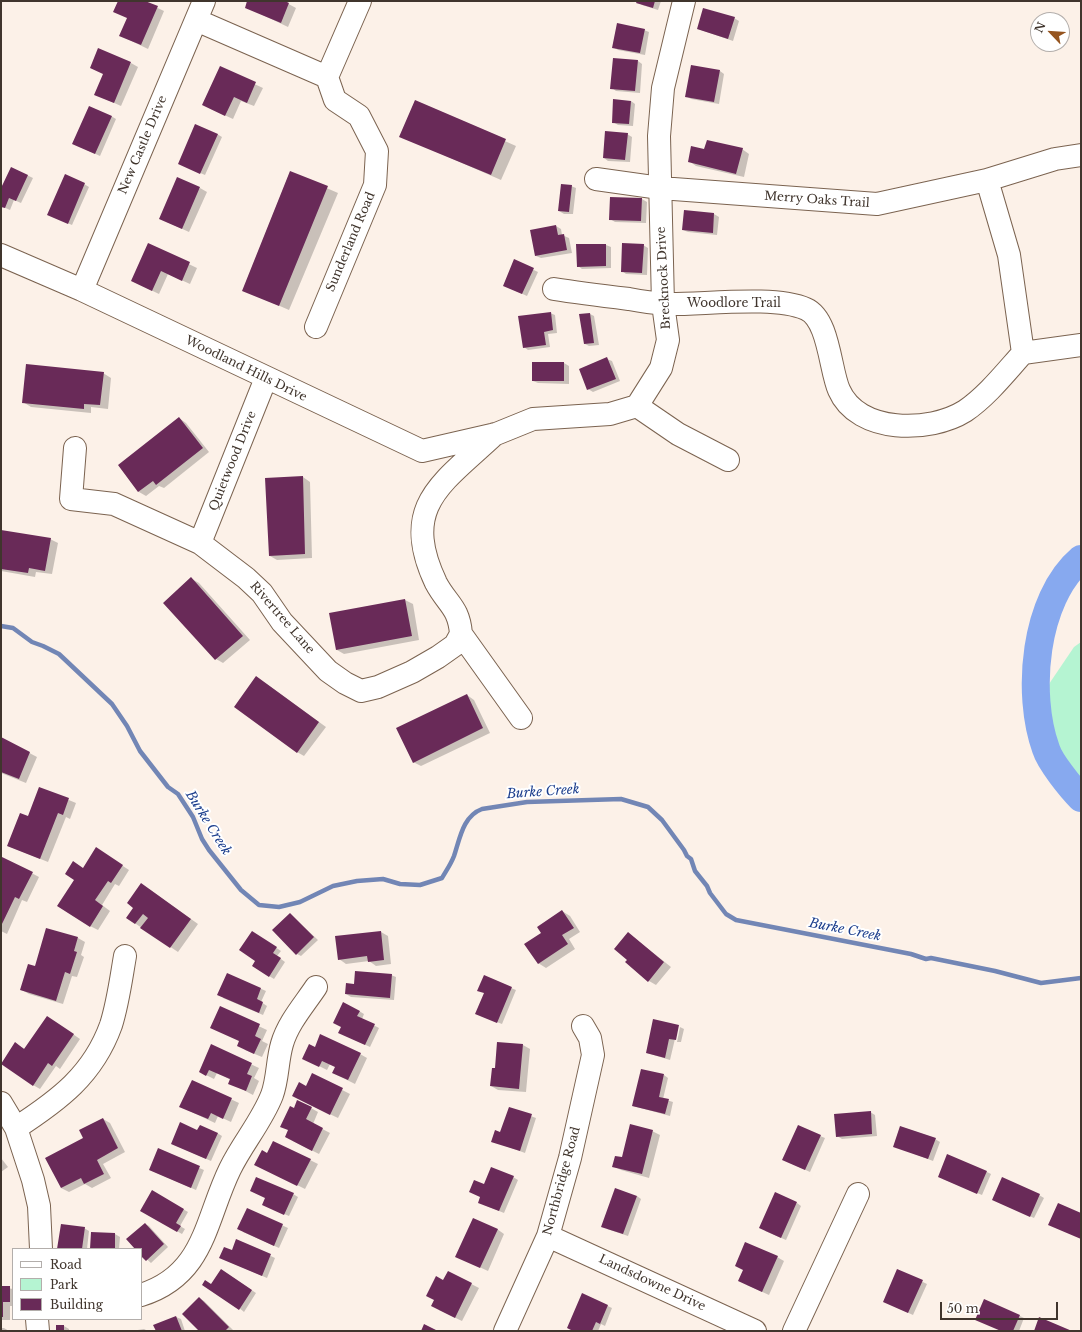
<!DOCTYPE html>
<html>
<head>
<meta charset="utf-8">
<style>
  body { margin:0 }
  #map { position:relative; width:1082px; height:1332px; overflow:hidden; background:#fcf1e8; font-family:"Libre Baskerville",serif }
  canvas { display:block }
  .frame { position:absolute; inset:0; border:2px solid #40352d; pointer-events:none }
  .legend { position:absolute; left:12px; top:1248px; width:130px; height:72px; box-sizing:border-box; background:#fff; border:1px solid #b3aeab; margin:0; padding:5px 7px; list-style:none; font-size:12px; color:#40352d }
  .legend li { display:flex; align-items:center; gap:8px; height:20px }
  .legend b { width:20px; border:1px solid #b3aeab }
  .north { position:absolute; left:1030px; top:12px; width:40px; height:40px; box-sizing:border-box; background:#fff; border:1px solid #b3aeab; border-radius:50%; rotate:295deg; font-size:11px; font-weight:700; line-height:16px; text-align:center; color:#40352d }
  .north::after { content:''; display:block; margin:auto; width:14px; height:18px; background:#95541f; clip-path:polygon(50% 0,100% 100%,50% 72%,0 100%) }
  .scale { position:absolute; left:940px; top:1302px; width:118px; height:18px; box-sizing:border-box; border:2px solid #40352d; border-top:0; padding-left:5px; font-size:12px; line-height:14px; white-space:nowrap; color:#40352d; -webkit-text-stroke:3px #fff; paint-order:stroke }
</style>
</head>
<body>
<div id="map">
<canvas width="1082" height="1332"></canvas>
<div class="frame"></div>
<ul class="legend">
<li><b style="height:5px;background:#fff"></b>Road</li>
<li><b style="height:11px;background:#b5f4d2"></b>Park</li>
<li><b style="height:11px;background:#692a58"></b>Building</li>
</ul>
<div class="north">N</div>
<div class="scale">50 m</div>
</div>
<script>
const context = document.querySelector('canvas').getContext('2d');
context.lineJoin = 'round';
function fill(path, color) { context.fillStyle = color; context.fill(path, 'evenodd'); }
function stroke(path, color, width, dash) { context.strokeStyle = color; context.lineWidth = width; context.lineCap = dash ? 'butt' : 'round'; context.setLineDash(dash || []); context.stroke(path); }
function write(font, color, halo, rows, align = 'center') {
  context.font = font + ' "Libre Baskerville",serif'; context.lineWidth = 4; context.setLineDash([]); context.textBaseline = 'middle'; context.strokeStyle = halo; context.fillStyle = color; for (const [text, x, y, turn = 0] of rows) {
    context.save(); context.translate(x, y); context.rotate((+turn || 0) * Math.PI / 180); context.textAlign = isNaN(turn) ? turn : align; if (halo) context.strokeText(text, 0, 0); context.fillText(text, 0, 0); context.restore();
  }
}
const green = new Path2D(`
  M1081 642V785L1077 782 1051 738 1049 684 1074 647Z`);
const shadow = new Path2D(`
  M119 1H143L164 11 148 49 121 36 128 18Z
  M249 1H283L296 8 288 27 246 7Z
  M638 1H661L658 10 642 5Z
  M734 18 739 21 733 41 698 29Z
  M644 30 649 32 645 55 618 50 613 47Z
  M638 61 642 64 640 93 616 91 612 88Z
  M131 63 138 67 121 106 103 98Z
  M220 68 263 88 254 106 241 101 233 119 211 109Z
  M720 71 724 74 719 104 691 99 686 96Z
  M415 101 516 146 501 180 400 136Z
  M631 101 635 104 633 126 618 125 613 122Z
  M111 116 116 119 100 156 78 146Z
  M217 134 222 137 205 175 184 166Z
  M627 134 632 137 630 162 608 161 604 158Z
  M742 149 749 154 744 177 696 166 689 161 705 151Z
  M12 168 33 178 21 203 14 200 10 210 1 206V190Z
  M290 172 338 193 289 310 243 290Z
  M84 184 89 187 72 225 53 217Z
  M571 186 576 188 573 214H564L559 211Z
  M200 188 207 192 189 232 167 222Z
  M642 199 647 202 646 223 615 222 610 219Z
  M685 211 714 214 719 217 717 235 688 232 683 230Z
  M556 226 561 229 562 235 569 238 572 253 541 258 536 256Z
  M149 245 197 268 190 284 168 274 159 294 132 281Z
  M577 245H606L611 247V268L582 269 578 266Z
  M643 245 648 248 647 275 626 274 622 271Z
  M515 261 538 272 527 296 509 288Z
  M550 313 555 315 557 333 548 334 550 347 528 350 524 347Z
  M590 314 594 316 599 345 589 346 585 344Z
  M607 359 612 361 620 381 593 392 588 389Z
  M533 363H564L569 366V384L538 383 533 381Z
  M103 373 111 378 108 409 91 407V413L31 407 23 402Z
  M179 418 186 423 209 452 164 488 159 486 146 496 139 492 119 466Z
  M303 477 310 482 312 558 277 560 270 556Z
  M1 531 50 539 58 543 52 574 36 572 35 577 1 571Z
  M192 579 199 583 250 640 223 663 216 659 164 603Z
  M405 600 413 604 419 640 344 654 337 650 330 614Z
  M264 682 326 727 304 756 297 752Z
  M467 695 474 700 490 733 421 766 413 762Z
  M1 738 37 757 26 783 1 773Z
  M40 788 76 803 70 819 66 817 48 862 8 846 28 817Z
  M103 853 129 870 119 886 115 884 102 905 110 911 98 930 90 926 83 869Z
  M3 858 39 877 27 902 22 900 7 934 1 931V862Z
  M149 889 198 924 178 952 127 918Z
  M562 911 570 916 580 932 569 939 575 949 546 968 538 963 542 933Z
  M290 914 318 940 301 956 297 954Z
  M381 932 388 936 391 964 376 966 369 961 346 964 339 959Z
  M628 933 671 967 656 985 649 981 628 960Z
  M257 935 281 951 277 956 285 962 274 979 253 966 256 961Z
  M78 938 85 942 81 955 84 957 77 977 72 976 63 1004 29 994 22 990 36 967Z
  M228 974 266 991 261 1002 267 1006 263 1015 223 998Z
  M391 975 396 977 394 1000 351 997 346 994Z
  M511 988 516 990 502 1024 481 1016 485 993 479 990Z
  M220 1008 267 1030 262 1041 268 1044 262 1057 245 1050Z
  M359 1011 364 1014 362 1019 379 1028 370 1047 344 1035Z
  M54 1021 80 1039 60 1069 56 1066 40 1089 33 1085 16 1044 25 1049Z
  M678 1026 670 1060 647 1053Z
  M680 1027 684 1029 681 1042H677Z
  M523 1045 530 1049 526 1092 498 1090 491 1086 496 1069Z
  M212 1046 259 1068 254 1078 259 1081 253 1095 230 1083 231 1080 217 1073 214 1079 200 1072Z
  M316 1048 360 1054 367 1058 355 1084 333 1073 336 1067 330 1064 327 1070 311 1062Z
  M313 1075 350 1094 338 1118 300 1100Z
  M664 1075 668 1078 663 1099 673 1102 670 1116 633 1106Z
  M192 1081 239 1103 231 1122 218 1116 215 1123 181 1107Z
  M311 1108 318 1112 313 1124 330 1133 319 1154 293 1141 294 1109Z
  M509 1108 536 1118 525 1153 492 1141 501 1133Z
  M870 1112 875 1115 877 1136 842 1139 837 1136Z
  M103 1119 110 1123 125 1152 103 1164 111 1178 92 1188 85 1184 69 1192 61 1188 85 1139Z
  M198 1131 217 1133 222 1136 211 1161 177 1146Z
  M652 1131 660 1135 649 1178 621 1170 613 1166Z
  M820 1136 825 1138 810 1172 788 1162Z
  M935 1139 940 1142 933 1161 894 1146Z
  M158 1150 204 1170 196 1190 150 1170Z
  M268 1154 310 1160 318 1164 305 1189 263 1168Z
  M1 1158 8 1167 1 1172Z
  M987 1172 991 1174 982 1195 943 1179Z
  M513 1177 518 1180 504 1213 484 1205V1185Z
  M153 1192 188 1212 180 1226 185 1229 182 1234 141 1211Z
  M293 1194 298 1197 289 1216 268 1207Z
  M1039 1195 1044 1198 1034 1218 998 1202Z
  M637 1196 641 1199 628 1236 607 1229Z
  M797 1203 801 1206 786 1240 765 1231Z
  M247 1209 288 1228 279 1248 243 1232Z
  M145 1224 149 1226 168 1247 151 1263 141 1254V1249H137Z
  M84 1228 89 1231 87 1249H58Z
  M497 1229 504 1234 488 1271 464 1260Z
  M92 1233 115 1234 120 1237 119 1249H91Z
  M237 1240 275 1258 267 1278 225 1260 232 1252Z
  M777 1257 784 1261 769 1295 747 1285Z
  M898 1270 927 1284 913 1315 889 1304Z
  M448 1272 479 1288 462 1321 439 1310 443 1281Z
  M226 1273 256 1293 244 1312 212 1285Z
  M1 1287 13 1289V1306H10V1320H1Z
  M582 1294 612 1308 605 1326 601 1324 598 1331H574Z
  M199 1298 204 1301 233 1330 201 1331Z
  M1020 1316 1024 1318 1019 1331H1001Z
  M176 1317 181 1319 185 1331H157Z
  M57 1326H64L69 1329V1331H57Z
  M1 1328H4L9 1331H1Z
  M144 1329 148 1331H131Z`);
const stream = new Path2D(`
  M1 626 13 628 32 642 43 646 59 654 112 704 127 726 140 751 168 787 178 794 193 817 202 839 209 850 241 890 259 905 279 907 300 902 333 886 357 881 383 879 400 884 420 885 442 878C446 871 451 864 454 856 460 838 463 816 482 809L527 802 621 799 648 807 662 820 684 850 687 856 691 859 695 871 707 886 710 893 726 914 736 920 911 954 926 959 931 958 995 971 1041 983 1081 978`);
const river = new Path2D(`
  M1081 559C1034 599 1026 694 1046 749 1050 762 1071 788 1081 798`);
const building = new Path2D(`
  M118 1H145L158 6 141 45 119 36 127 18 113 12Z
  M247 1H285L289 3 281 23 245 8Z
  M637 1H655L653 8 636 3Z
  M703 8 735 17 728 39 697 29Z
  M617 23 645 29 640 53 612 48Z
  M98 48 131 62 114 103 94 95 103 74 90 68Z
  M613 58 638 60 635 91 610 89Z
  M691 65 720 70 714 102 685 97Z
  M220 66 256 82 247 103 234 97 225 116 202 105Z
  M613 99 631 101 629 124 612 123Z
  M415 100 506 139 491 175 399 137Z
  M89 106 112 116 95 154 72 144Z
  M195 124 218 134 200 174 178 164Z
  M605 131 628 133 625 160 603 158Z
  M707 140 743 148 736 174 688 162 691 146 704 149Z
  M11 167 28 175 16 201 9 198 5 208 1 207V188Z
  M290 171 328 186 279 306 242 291Z
  M65 174 85 183 68 224 47 215Z
  M177 177 200 187 182 229 159 219Z
  M561 184 572 185 569 212 558 211Z
  M610 197 642 198 641 221 609 220Z
  M684 210 714 213 713 233 682 230Z
  M556 225 558 235 564 234 567 250 535 256 530 230Z
  M148 243 190 262 182 281 161 271 152 291 131 281Z
  M622 243 644 244 642 273 621 272Z
  M576 244H606V266L577 267Z
  M514 259 534 268 522 294 503 286Z
  M551 312 553 330 544 332 546 345 523 348 518 316Z
  M590 313 594 343 584 344 579 314Z
  M607 357 616 379 587 390 579 369Z
  M532 362H564V381H532Z
  M26 364 104 372 100 405 84 404V409L22 403Z
  M179 417 203 448 156 485 153 481 138 492 118 465Z
  M303 476 305 554 269 556 265 478Z
  M1 530 51 538 45 571 29 568 28 573 1 569Z
  M191 577 243 636 215 660 163 603Z
  M405 599 412 636 336 650 329 613Z
  M256 676 319 722 297 753 234 707Z
  M467 694 483 728 413 763 396 728Z
  M1 737 30 752 19 779 1 772Z
  M39 787 69 798 63 815 58 813 40 859 7 846 20 813 28 816Z
  M96 847 123 865 111 883 108 881 95 900 103 906 90 927 57 906 74 880 65 874 73 861 83 868Z
  M2 857 33 872 19 899 15 897 1 926Z
  M141 883 191 919 170 948 140 928 148 918 143 914 135 924 126 918 133 908 127 903Z
  M562 910 574 928 562 935 568 944 538 964 524 944 541 933 537 927Z
  M290 913 314 937 296 955 272 930Z
  M46 928 78 937 74 951 77 952 70 974 65 972 56 1001 20 990 28 964 35 966Z
  M252 931 277 947 273 953 281 958 269 977 252 966 255 961 239 950Z
  M381 931 384 960 368 962 367 956 338 960 335 936Z
  M628 932 664 962 648 982 625 962 627 960 614 949Z
  M355 971 392 974 390 998 345 994 346 983 354 984Z
  M227 973 261 988 257 999 263 1002 259 1013 217 995Z
  M484 975 512 987 497 1023 475 1014 484 993 477 991Z
  M343 1002 360 1011 357 1016 375 1024 365 1045 338 1033 341 1027 333 1023Z
  M220 1006 260 1024 255 1036 261 1039 254 1054 237 1046 239 1041 210 1028Z
  M47 1016 74 1034 52 1066 48 1063 33 1086 1 1064 15 1042 24 1049Z
  M653 1019 679 1025 676 1040 669 1039 665 1058 646 1053Z
  M320 1034 361 1053 348 1080 332 1073 335 1067 322 1061 319 1067 302 1059 309 1044 315 1047Z
  M497 1042 523 1044 519 1089 490 1086 492 1068H495Z
  M211 1044 252 1063 247 1074 252 1076 246 1091 228 1084 230 1079 209 1070 206 1076 199 1072Z
  M641 1069 664 1074 659 1097 669 1099 665 1114 632 1106Z
  M312 1073 343 1088 330 1115 292 1096 299 1082 306 1086Z
  M192 1080 232 1098 223 1119 211 1113 208 1119 179 1107Z
  M297 1100 312 1107 306 1119 323 1128 312 1151 285 1137 288 1130 280 1127 290 1106 294 1108Z
  M509 1107 532 1114 520 1151 491 1142 495 1130 500 1132Z
  M871 1111 872 1134 836 1137 834 1114Z
  M103 1118 118 1148 97 1160 104 1174 84 1184 81 1178 61 1188 45 1158 83 1138 79 1130Z
  M180 1122 197 1130 200 1125 218 1133 206 1159 171 1144Z
  M630 1124 653 1130 642 1174 612 1167 615 1156 622 1157Z
  M798 1125 821 1135 805 1170 782 1160Z
  M900 1126 936 1138 928 1159 893 1147Z
  M273 1141 311 1159 297 1186 254 1165 262 1150 267 1153Z
  M158 1148 200 1166 191 1188 149 1170Z
  M947 1154 987 1171 977 1194 938 1177Z
  M491 1167 514 1176 499 1211 478 1203 480 1197 469 1192 474 1180 484 1184Z
  M256 1177 294 1193 284 1215 262 1205 265 1198 250 1191Z
  M1002 1177 1040 1194 1030 1217 992 1200Z
  M615 1188 637 1196 623 1234 601 1227Z
  M152 1190 184 1209 176 1223 181 1226 177 1232 140 1211Z
  M775 1192 797 1202 781 1238 759 1228Z
  M1058 1203 1081 1213V1239L1048 1225Z
  M247 1208 283 1224 274 1246 237 1229Z
  M473 1218 498 1229 480 1268 455 1257Z
  M145 1223 164 1244 146 1261 141 1256V1249H135L126 1239Z
  M61 1224 85 1227 82 1249H57Z
  M91 1232 115 1233V1249H90Z
  M236 1239 271 1254 262 1276 219 1258 224 1247 232 1250Z
  M745 1242 778 1256 762 1292 738 1281 743 1270 735 1266Z
  M221 1269 252 1290 239 1310 202 1285 205 1280 211 1284Z
  M897 1269 923 1280 908 1313 883 1302Z
  M448 1271 472 1283 455 1318 431 1306 434 1300 426 1296 436 1276 443 1280Z
  M1 1286H10V1302H3V1317H1Z
  M582 1293 608 1305 600 1324 596 1322 592 1331H573L567 1328Z
  M199 1297 229 1327 225 1331H199L182 1314Z
  M984 1299 1020 1315 1013 1331H1001L975 1320Z
  M176 1316 182 1331H156L153 1325Z
  M1039 1317 1072 1331H1034Z
  M424 1324 438 1331H421Z
  M56 1325H64V1331H56Z`);
const minor = new Path2D(`
  M196 20 327 77 335 100 359 116 377 151 375 185 316 327
  M327 77 360 1
  M596 179 660 188 877 204 987 180 1055 159 1081 155
  M1 255 82 290 422 451 496 434 533 419 610 414 637 406 661 368 668 340 663 304 659 136 663 88 684 1
  M554 289C579 293 604 296 629 299 640 301 653 303 665 304 702 305 774 295 806 309 829 319 830 370 839 390 858 434 930 433 965 411 987 396 1005 373 1023 353L1009 255 987 180
  M82 290 204 1
  M1023 353 1081 345
  M637 406 678 434 728 460
  M495 434C443 483 399 505 436 583 447 604 459 607 461 634L521 718
  M75 448 71 499 114 504 200 543 246 578 262 593 282 622 328 671 345 683 361 691 378 687 412 672 438 657 455 645 461 634
  M200 543 266 378
  M1 1103 16 1128 33 1180 39 1206 41 1249
  M16 1128C59 1100 93 1075 111 1025 118 1003 121 979 125 956
  M548 1236 755 1331
  M141 1295C205 1275 205 1220 230 1169 242 1144 262 1121 272 1095 278 1079 277 1061 282 1044 288 1023 304 1005 316 987
  M37 1319 38 1331
  M505 1331 548 1236 570 1158 593 1055 590 1038 583 1026
  M794 1331 858 1194`);
const streetNames = [
  ["New Castle Drive",143,145,-67],
  ["Merry Oaks Trail",817,200,4],
  ["Sunderland Road",351,242,-67],
  ["Brecknock Drive",664,278,-93],
  ["Woodlore Trail",734,304],
  ["Woodland Hills Drive",246,369,26],
  ["Quietwood Drive",233,461,-68],
  ["Rivertree Lane",282,618,49],
  ["Northbridge Road",562,1181,-75],
  ["Landsdowne Drive",652,1283,25]
];
const waterNames = [
  ["Burke Creek",543,792,-4],
  ["Burke Creek",208,823,58],
  ["Burke Creek",845,930,11]
];
fill(green, '#b5f4d2');
fill(shadow, '#0003');
stroke(stream, '#7286b5', 4.5);
stroke(river, '#87a9ef', 28);
fill(building, '#692a58');
stroke(minor, '#7b6350', 24);
stroke(minor, '#fff', 22);
write('12px', '#40352d', '#fff', streetNames);
write('italic 13px', '#1c3e8d', '#fff', waterNames);
</script>
</body>
</html>
